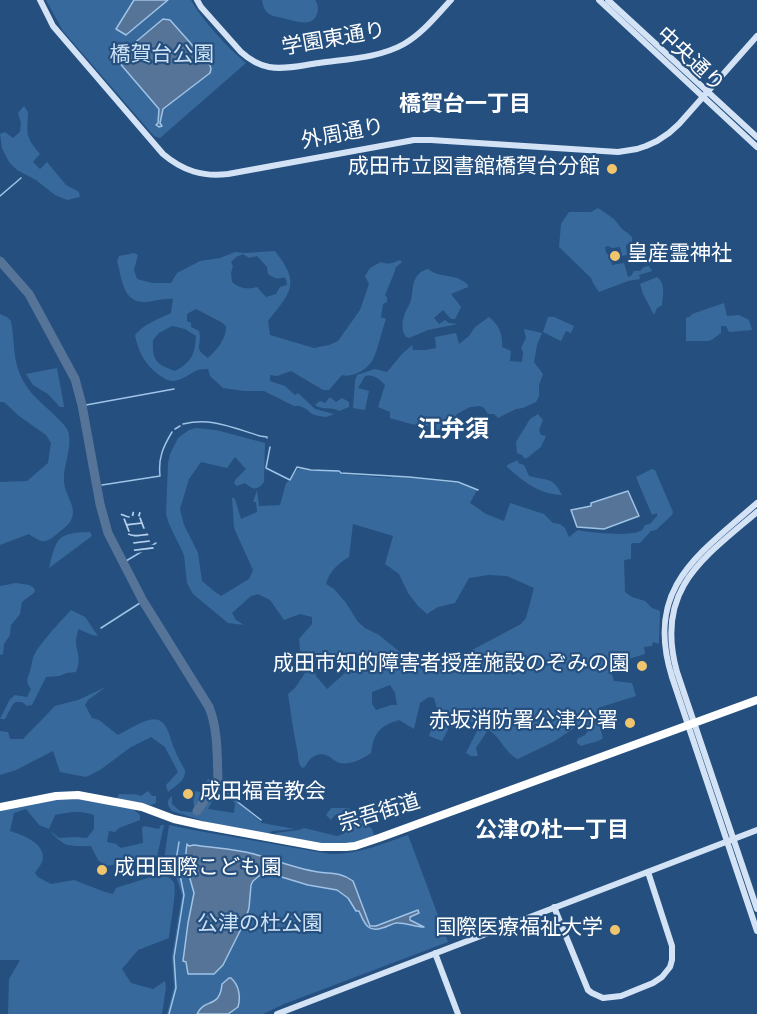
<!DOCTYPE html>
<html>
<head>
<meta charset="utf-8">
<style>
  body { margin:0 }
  canvas { display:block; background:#244f7e }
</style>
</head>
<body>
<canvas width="757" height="1014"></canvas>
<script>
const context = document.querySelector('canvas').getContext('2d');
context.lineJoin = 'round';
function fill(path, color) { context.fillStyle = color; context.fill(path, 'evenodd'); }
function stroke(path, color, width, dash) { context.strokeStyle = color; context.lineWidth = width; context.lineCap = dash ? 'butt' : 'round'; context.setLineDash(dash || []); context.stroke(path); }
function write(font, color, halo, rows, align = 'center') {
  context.font = font + ' Overpass,"Noto Sans JP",sans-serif'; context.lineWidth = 4.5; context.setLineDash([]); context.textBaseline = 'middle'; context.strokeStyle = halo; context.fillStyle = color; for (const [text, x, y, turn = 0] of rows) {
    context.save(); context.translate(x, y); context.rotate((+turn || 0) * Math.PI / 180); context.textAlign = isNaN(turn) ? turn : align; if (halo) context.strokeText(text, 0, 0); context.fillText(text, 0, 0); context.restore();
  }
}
const green = new Path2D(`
  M46 0H191C202 20 228 48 246 63L160 138 154 136 63 31Z
  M262 0H315C318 4 319 9 317 14 312 29 293 20 282 18 278 17 271 16 268 13 264 10 263 5 262 0Z
  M24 106 28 112C27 135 25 136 40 154L33 162 40 169 47 162 66 185 79 192 80 197 67 200 55 195 36 180 17 170 9 162 2 148 0 134 5 132 13 138 20 132 21 123 18 113Z
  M598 208 614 219 622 229 629 234 632 237V242L626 245 627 255 622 256 620 247 612 248 608 246 605 247 606 253 609 255 612 265 624 263 628 277 631 276 634 271H640L644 267 649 266 652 271 639 275 640 279 628 281 599 292 593 283 591 278 559 247 561 224 569 212H591Z
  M275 251C301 284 291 292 268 321L270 335 314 348 329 345 338 341 360 310 369 284 365 276 370 268 381 262C389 265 393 263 400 260L402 262 395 268V271L385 295 387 297V302L383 304 381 317 386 319C382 329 377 354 372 361 367 370 351 378 342 375L329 390H323L291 371 277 376 270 375V381L285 386 295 395 298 393 315 409 334 414 326 417 319 416 312 414 306 409 300 406H294L264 391H244L223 388 210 376 208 369C205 369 201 369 198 370 190 373 182 381 172 381 167 381 163 377 159 375 145 365 138 351 135 335 144 324 158 319 171 313L173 299C162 298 153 302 144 302 122 302 122 277 117 261L119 256 134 253 138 255 134 270 137 279 152 283H171L177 273 200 261 220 258 235 252 245 253ZM243 254 249 258 257 256 267 267 268 274C274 278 277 280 284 277L286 279 287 285 280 287 276 294 266 297 257 287C247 290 239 288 232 282L231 273 233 266 231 262 236 257ZM196 309 221 322 226 326C227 338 216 351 208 358 192 347 203 346 199 331L191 327V323L187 321V314ZM172 326 185 329 196 336C195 354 192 362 175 371 156 364 152 361 153 340L159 333Z
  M428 269C429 270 436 274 438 274 449 277 459 276 468 285V287L451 294 461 307 455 319H451L443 310 434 318 439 324 445 320 449 323 458 324 428 330 409 338 406 337C401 330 402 321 405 313 406 309 410 305 411 300 414 287 411 274 428 269Z
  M657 277C666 284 663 295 662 305L657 308 654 315 643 294 640 284Z
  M724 303 727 316 739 315 749 320 752 330 729 332 726 326H721V333L713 339 709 341H686V318L691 316 692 314Z
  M0 314 7 317 11 321C16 349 11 366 30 391 37 401 66 423 68 431 73 447 63 465 64 481 64 492 73 502 73 512 73 523 64 528 57 534 44 544 42 543 29 534L0 545V482L27 481 48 463 51 443 46 435 19 416 4 402H0Z
  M489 317C499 325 503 334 502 347L511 351 510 361 522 362 523 352 521 348 526 338 524 329 542 333 537 345 534 362 543 374 539 385V396L536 402 523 408 516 409 498 418 494 414H488L484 408 480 406 470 407 457 414 451 428 447 430H437L428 426 411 424 390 418V412L378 407 385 385C379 379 374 374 365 376L358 388 369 391 365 410 353 408 355 381 357 375 375 369 387 372 402 354 412 345 413 350H426L436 348 435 337 456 333 459 344 469 336 475 327Z
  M548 317H554L574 326 571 333 566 331 561 341 543 332Z
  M57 368 64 406V407H60L48 394 33 385 26 374Z
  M330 397 336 402 342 398 349 402V407L339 411C332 406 323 411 315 405L320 401 325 403Z
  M538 414 543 420 539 430 541 435 546 436 541 447 527 458H524L522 455 517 453 516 442 530 419Z
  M196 428 216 430 265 443 264 482C257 491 253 490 245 483L237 486 234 483 235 480 246 469 235 457 227 468 201 462 189 479 180 509 184 525 198 553 202 581 214 591 221 596 249 579 253 570 234 528 232 497 235 499 241 519 257 512 256 502H253L257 490 259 506 280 505 286 483 290 480 297 470 302 468 310 471H338L340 474 391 478 392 476 457 483 477 490 470 503 486 514 504 521 510 503 544 514 553 523 560 524 565 528 569 537 578 530C592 533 625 536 638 532 643 530 643 529 645 525L650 524 657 516V513L652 515 636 477 652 469 655 470 673 512 672 515 656 530 651 531 640 543H633L631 545V559L624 560 625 592 632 597 645 601 652 608 660 611 659 644 653 642 652 646 644 647 645 654 609 665 614 681 632 683 636 696 598 708 596 713 603 738C597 743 588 743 581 746L577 743V739L585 735 588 731 586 727 577 726 555 741 518 759C504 753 501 736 488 730L476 748 478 756H471L466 753 479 727 457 712 442 741 429 736 438 712 434 698 429 697 420 703 414 729 399 720C379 726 374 733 371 753 363 759 350 765 340 763 335 762 332 758 328 756 318 751 309 758 305 767L302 768C297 762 299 757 297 749 293 731 291 713 288 694L295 688 309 667 300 650 299 639 312 624V617L300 614 284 620 270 600 258 594 251 596 232 613 236 620 244 625 228 623 193 594 187 583 184 555 169 524 166 514 168 463 170 454 178 438 189 430ZM353 524 393 536 385 564 399 574 408 593 418 606 427 614 438 607 455 603 469 578 489 575 507 576 534 588 526 618 521 624 427 674 379 635 365 628 358 622 346 603 334 589 326 584C330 570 338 564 349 557ZM326 653 340 661 345 673 327 689 316 676 313 665 320 654ZM390 685 395 693 397 705H391L376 710 372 704V692Z
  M518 460V463L524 465 529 476C547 481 553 476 562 495 540 495 523 481 507 467V465Z
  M90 532 92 536 49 568C57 537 57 533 90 532Z
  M16 583 29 585 34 588 35 592 22 602 20 614 11 625 10 635 4 644 3 654 0 655V586Z
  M71 610 85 617 98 636 92 635 78 629C78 633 76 636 76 640 76 654 82 657 76 672L67 673 59 676 46 677 32 705 27 706 22 702H16L13 704 5 719H0L10 699 15 695 27 697 31 689C24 680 29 677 31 667 32 664 32 661 33 658 36 647 62 620 71 610Z
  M106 687 88 700 85 705 92 718 99 720 118 735C128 730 138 723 149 720 167 715 169 736 174 748 177 756 181 763 185 770 186 781 175 786 168 792L166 785 178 772 165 747 151 737 131 747 100 770 86 777 60 772 53 751 16 770 0 775V731L8 732 10 739H23L55 706 78 700Z
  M208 779H215L214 784 196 809V811L198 812 201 807H203L218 786H220L262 823 295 829 272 831 268 834 210 823 172 811C167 805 166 801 172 796V804L180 811 192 812 194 809 193 791 201 792ZM219 789 235 803 234 813 208 809Z
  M148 791 152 796H156V803L151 805 117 799 119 794C127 795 133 793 141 796Z
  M67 798H80L132 808 140 815V820L119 828 115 832 109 831 107 842 116 844 121 848 143 843 142 828 144 826 159 829 161 825H164L157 857 106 866 98 860 91 846C69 846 65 848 50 831L59 838 75 837 87 838 94 829V815C81 810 69 812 55 815L49 829 39 825 26 809 14 813 10 831C22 835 44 842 43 859 42 864 38 868 35 873L38 877 51 884 74 880 105 892 113 894 116 888 163 873C167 876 172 879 174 883 177 890 170 927 169 938L138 950 122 969 131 983 153 989 165 981 166 987 162 1014H8L9 979 20 960H0V809Z
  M331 808H346L350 809 372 829 374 835 353 843 329 844 280 836 275 833 299 830 304 828 337 836 343 834 347 828 343 824V817L335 815 331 820 326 815Z
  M169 825 193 830 330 854C357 855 382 844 408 835L448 942 284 1004 263 1014H167L174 987 172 957 182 895 177 879 168 870 164 860Z`);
const water = new Path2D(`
  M134 0H168L126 35 116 29Z
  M163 19 170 20 210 65 211 69 210 73 163 109 160 123 162 126 159 127 156 125 158 123 159 109 117 60 119 56Z
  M628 491 639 516 604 529 577 527 571 510 591 506V503Z
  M187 844 189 846 194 845C214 848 235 849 254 854 274 860 298 869 318 872 331 874 341 872 353 881L370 926H376L418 910 419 913 410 917V920L424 927C415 927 405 922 396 923 391 924 387 927 382 928 367 933 364 922 359 911H356L348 898 337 890 308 885 275 875 265 874 259 876 253 881 251 885 249 908 245 921 223 965 214 974H188L186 962 183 961 188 923 194 893 185 861Z
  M229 978H231C239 985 241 997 238 1007L228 1014H197C204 998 220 1009 222 984Z`);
const stream = new Path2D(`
  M0 196 21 178
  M86 405 174 389
  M82 406H83
  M183 424C212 417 233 428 260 436L267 437V438
  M175 429 180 426
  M270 447 266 468 290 480 297 467 311 470 339 471 341 473 409 477 458 482 478 490
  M102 485 160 476C158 458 163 447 172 432
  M97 486H98
  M126 561 156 543
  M124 563V562
  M142 602 143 601
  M101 628 140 603
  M217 781 218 782
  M221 785 239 803 261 820
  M169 1014 176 988 174 957 184 895 180 875H181L176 860 179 842`);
const river = new Path2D(`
  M0 261 29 294 75 379 82 405 100 504 108 533 143 601 209 707C218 729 217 755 218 779L216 784 197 811`);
const secondary = new Path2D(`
  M40 0 53 26 163 154C183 171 203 177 228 174L414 140H431L618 152 637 149 646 146 657 141 669 133 679 124 757 36
  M197 0 201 7 241 52C250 60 258 65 269 67 285 70 303 65 319 63 347 59 379 58 404 44 423 33 436 16 451 0
  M599 0 757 147
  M608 0 757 137
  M757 503C698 555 644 588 672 677L757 931
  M757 512C702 559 654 590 677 672L757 909
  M554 907 588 990 592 993 603 998 621 996 653 983 662 977 670 967 672 960V946L648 872
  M435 953 458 1014
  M277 1014 757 830`);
const highway = new Path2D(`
  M0 807 56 796 78 795 142 807 174 819 201 825 321 847H346L355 846 379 838 757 700`);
const markers = [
  [612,169,6,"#f0c56e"],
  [615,256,6,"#f0c56e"],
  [642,666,6,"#f0c56e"],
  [630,723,6,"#f0c56e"],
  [188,794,6,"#f0c56e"],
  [102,870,6,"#f0c56e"],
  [615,930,6,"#f0c56e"]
];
const streetNames = [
  ["学園東通り",334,41,-10],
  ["中央通り",689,61,43],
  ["外周通り",343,136,-11],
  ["宗吾街道",380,815,-17]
];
const parkNames = [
  ["橋賀台公園",162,57],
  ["公津の杜公園",260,926]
];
const poiNames = [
  ["成田市立図書館橋賀台分館",600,169],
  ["皇産霊神社",627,256,"left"],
  ["成田市知的障害者授産施設のぞみの園",630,666],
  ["赤坂消防署公津分署",618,723],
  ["成田福音教会",200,794,"left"],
  ["成田国際こども園",114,870,"left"],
  ["国際医療福祉大学",603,930]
];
const neighbourhoodNames = [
  ["橋賀台一丁目",465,107],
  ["公津の杜一丁目",552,833]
];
const waterNames = [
  ["江川",133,531,69]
];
const quarterNames = [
  ["江弁須",453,432]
];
fill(green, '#38699c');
fill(water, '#567497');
stroke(water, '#9ec3e7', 1.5);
stroke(stream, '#9ec3e7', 1.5);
stroke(river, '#567497', 9);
stroke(secondary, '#d3e3f5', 6);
stroke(highway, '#fff', 8);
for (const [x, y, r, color] of markers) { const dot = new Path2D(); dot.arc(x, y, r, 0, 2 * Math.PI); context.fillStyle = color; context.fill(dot); stroke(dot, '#244f7e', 2); }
write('21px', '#fff', '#244f7e', streetNames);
write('21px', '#cde1f5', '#244f7e', parkNames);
write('21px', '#fff', '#244f7e', poiNames, 'right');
write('bold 22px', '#fff', '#244f7e', neighbourhoodNames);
write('italic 22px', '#b5d1ee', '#244f7e', waterNames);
write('bold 24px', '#fff', '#244f7e', quarterNames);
</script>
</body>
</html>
